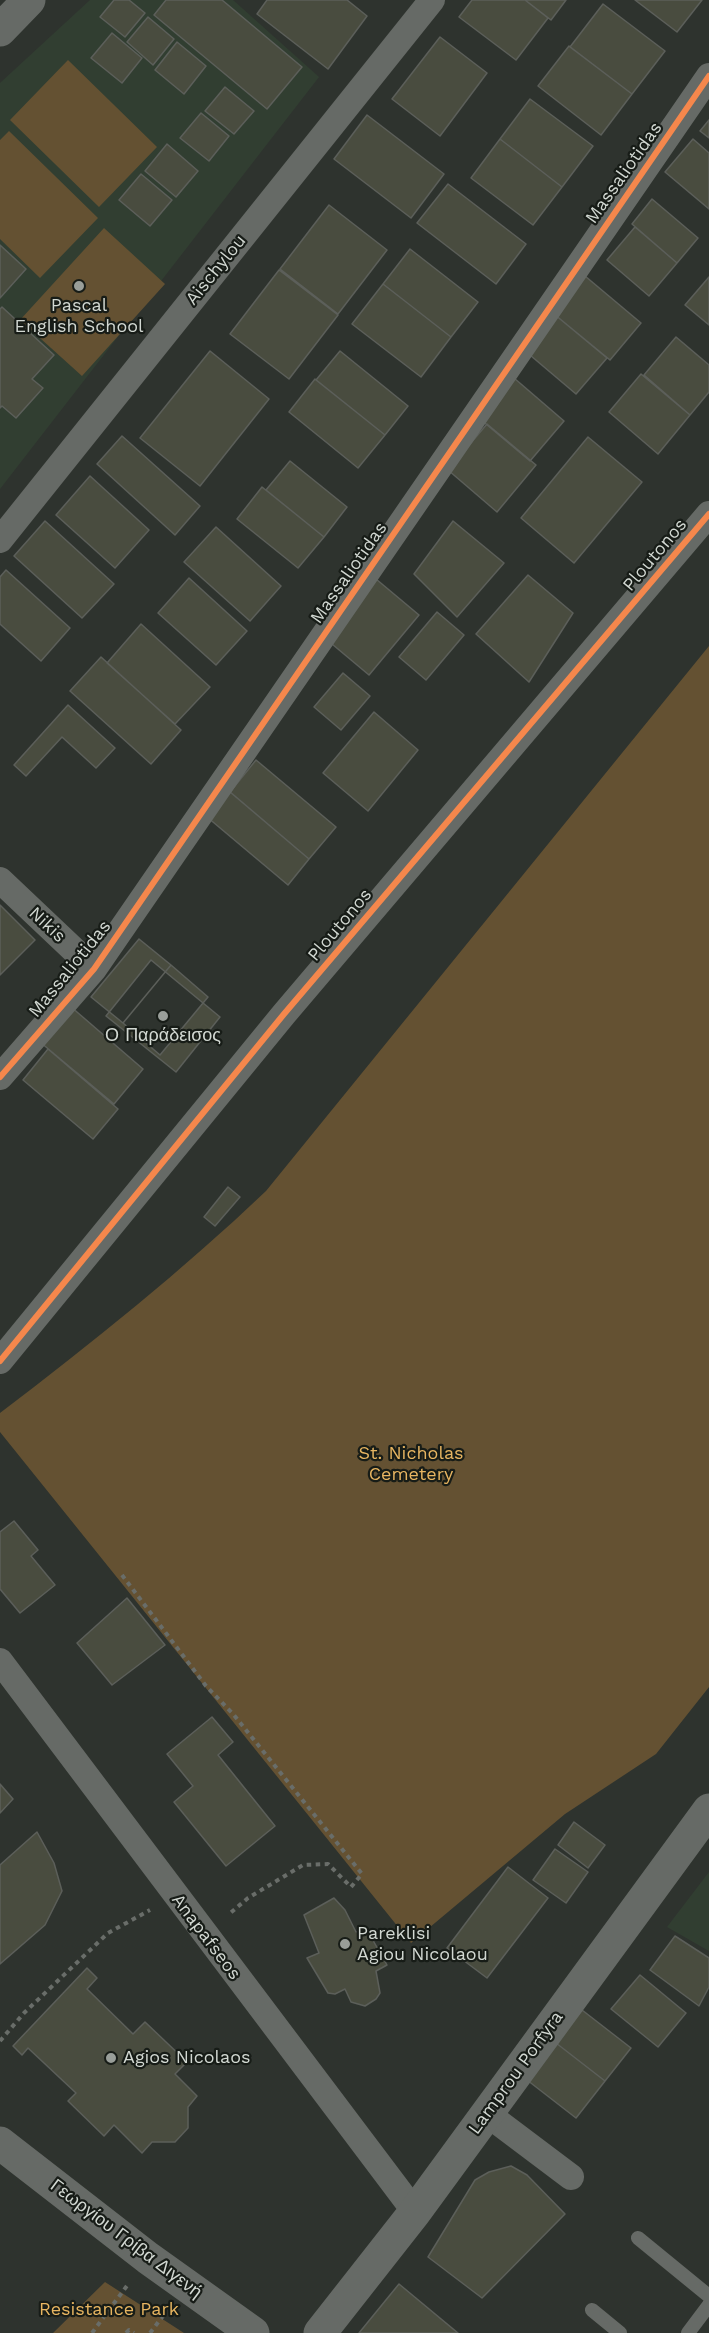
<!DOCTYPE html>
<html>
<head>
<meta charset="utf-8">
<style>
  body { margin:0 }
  canvas { display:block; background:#2e332e }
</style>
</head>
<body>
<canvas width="709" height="2333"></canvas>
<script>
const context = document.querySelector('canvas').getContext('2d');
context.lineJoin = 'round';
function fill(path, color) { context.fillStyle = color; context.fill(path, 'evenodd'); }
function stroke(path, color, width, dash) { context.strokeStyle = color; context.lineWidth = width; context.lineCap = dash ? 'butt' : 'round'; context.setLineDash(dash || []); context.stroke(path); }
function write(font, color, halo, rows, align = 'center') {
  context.font = font + ' "Work Sans",sans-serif'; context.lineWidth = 4.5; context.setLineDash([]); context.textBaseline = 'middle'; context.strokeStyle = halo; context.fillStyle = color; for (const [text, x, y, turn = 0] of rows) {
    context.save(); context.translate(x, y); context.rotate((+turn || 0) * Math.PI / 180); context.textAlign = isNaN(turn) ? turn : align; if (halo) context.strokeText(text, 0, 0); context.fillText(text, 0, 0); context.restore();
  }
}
const built = new Path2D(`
  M90 0H233L319 77 0 489V83Z
  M709 1872V1951L667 1927Z`);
const green = new Path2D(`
  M68 60 157 147 99 207 10 120Z
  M9 131 98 218 40 278 0 239V140Z
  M104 228 165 284 82 376 20 320Z
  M709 646V1687L656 1754 565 1814 411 1943 0 1432V1413C92 1343 182 1271 266 1191Z
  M105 2282 184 2333H53Z`);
const building = new Path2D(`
  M114 0H129L145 13 125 37 100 17Z
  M166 0H222L302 67 267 109 154 15Z
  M267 0H347L367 16 328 69 257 14Z
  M472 0H525L548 18 516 60 459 17Z
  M525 0H566L551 20Z
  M635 0H702L677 32Z
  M603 4 665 51 632 94 570 47Z
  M148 17 174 39 153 65 127 42Z
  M112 33 142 58 122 83 91 58Z
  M440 37 487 73 440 136 392 99Z
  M177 42 206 66 184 94 155 70Z
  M569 46 632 94 601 135 538 86Z
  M225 87 254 111 234 134 205 111Z
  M530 99 593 146 562 187 500 139Z
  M201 113 229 136 209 161 180 138Z
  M367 115 444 174 411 218 334 159Z
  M709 120V138L700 131Z
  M500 139 562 187 533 225 471 178Z
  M693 139 709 153V209L665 172Z
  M167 144 198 171 176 197 145 171Z
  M141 174 172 200 150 226 119 200Z
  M448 184 526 244 496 284 417 223Z
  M652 199 698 238 677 263 632 224Z
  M329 205 387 250 338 314 280 269Z
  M635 227 677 263 649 296 607 260Z
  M0 245 26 269 0 298Z
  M410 249 478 302 451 337 383 284Z
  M279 270 338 315 289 379 230 334Z
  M585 276 641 323 610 360 554 314Z
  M709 277V325L685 305Z
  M383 284 451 337 421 377 352 324Z
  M2 307 54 355 32 379 43 388 16 418 2 406 0 408V309Z
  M554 314 607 358 576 394 524 350Z
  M676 337 709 365V392L690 415 644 375Z
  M210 351 269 399 200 486 140 438Z
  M340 351 408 406 385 435 316 380Z
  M641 374 690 415 658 454 609 412Z
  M514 378 564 421 530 461 480 419Z
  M315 379 385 435 358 468 289 412Z
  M487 424 536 465 497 512 448 470Z
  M122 436 200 506 175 535 97 464Z
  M588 437 642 482 574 563 521 518Z
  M290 461 347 507 324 537 266 490Z
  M90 476 149 530 115 568 56 515Z
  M262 487 324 537 298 568 237 519Z
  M45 521 114 584 82 618 14 556Z
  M453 521 504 563 457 617 414 574Z
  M216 527 281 586 250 621 184 562Z
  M6 570 70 628 41 661 0 624V577Z
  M528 575 573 613 529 682 476 634Z
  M189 578 247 631 216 665 158 613Z
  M376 579 419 615 369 675 326 639Z
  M437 612 464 635 426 680 399 657Z
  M141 624 210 687 175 724 107 663Z
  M101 657 181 730 151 764 70 691Z
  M343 673 370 696 341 730 314 707Z
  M68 705 115 748 96 768 62 737 26 776 14 765Z
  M374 712 418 750 368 811 323 773Z
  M256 760 336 827 309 859 230 792Z
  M229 791 309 859 288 885 207 817Z
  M0 905 35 940 0 975Z
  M139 939 171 965 123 1023 91 997Z
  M151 960 220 1017 176 1072 106 1016Z
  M171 965 208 997 160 1055 123 1023Z
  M70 1006 143 1069 114 1104 40 1042Z
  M48 1049 118 1109 93 1139 23 1080Z
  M228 1187 240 1197 215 1226 204 1217Z
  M14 1521 38 1550 31 1556 55 1585 20 1613 0 1589V1532Z
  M127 1598 165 1645 112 1685 77 1643Z
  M212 1717 233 1742 218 1755 275 1826 226 1866 174 1802 193 1786 167 1754Z
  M0 1784 13 1799 0 1813Z
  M574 1822 605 1845 588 1868 558 1845Z
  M37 1832 54 1863 62 1891 45 1925 0 1964V1865Z
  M555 1849 588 1872 566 1903 533 1880Z
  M508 1867 548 1898 487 1978 447 1948Z
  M334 1898 345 1910 356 1932 366 1928 387 1965 376 1971 380 1993 376 1999 365 2006 351 2002 345 1989 335 1994 328 1993 307 1958 319 1953 304 1915Z
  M675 1936 709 1958V1987L699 2006 650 1970Z
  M87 1968 97 1978 87 1989 133 2034 145 2022 187 2062 175 2074 197 2096 188 2107V2128L175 2142H152L142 2153 114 2125 104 2136 68 2101 76 2093 28 2048 22 2055 13 2046Z
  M640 1975 686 2013 658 2047 611 2009Z
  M582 2010 631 2048 605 2081 556 2043Z
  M556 2043 605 2081 576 2118 527 2080Z
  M511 2166 527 2175 565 2214 482 2298 428 2257 475 2180 489 2172Z
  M399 2284 458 2333H359Z`);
const path = new Path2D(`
  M122 1575 206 1686 234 1715 362 1874 351 1887 328 1864 303 1865 248 1898 228 1915
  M0 2041 24 2013 108 1933 150 1910
  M92 2333 129 2283
  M126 2333 129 2330 134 2333
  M150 2333 166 2312`);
const service = new Path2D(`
  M638 2238 709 2296
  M592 2310 620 2333
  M688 2333 709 2305`);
const minor = new Path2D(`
  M0 540 432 0
  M0 880 94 969
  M0 1077 94 969 709 76
  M0 1361 284 1014 709 514
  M0 1661 415 2212
  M486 2113 571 2177`);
const tertiary = new Path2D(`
  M0 30 29 0
  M320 2333 415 2212 709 1810`);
const secondary = new Path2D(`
  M0 2143 148 2258 253 2333`);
const cycleway = new Path2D(`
  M0 1077 94 969 709 76
  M0 1361 284 1014 709 514`);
const markers = [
  [79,286,6,"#999e99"],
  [163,1016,6,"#999e99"],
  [345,1944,6,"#999e99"],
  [111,2058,6,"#999e99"]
];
const streetNames = [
  ["Massaliotidas",624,173,-55],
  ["Aischylou",216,270,-51],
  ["Ploutonos",655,555,-50],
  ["Massaliotidas",349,573,-55],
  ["Nikis",47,925,43],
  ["Ploutonos",340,925,-50],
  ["Massaliotidas",70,969,-51],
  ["Anapafseos",206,1937,53],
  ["Lamprou Porfyra",516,2073,-54],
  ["Γεωργίου Γρίβα Διγενή",126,2239,37]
];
const poiNames = [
  ["Pascal",79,306],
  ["English School",79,327],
  ["Ο Παράδεισος",163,1036],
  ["Pareklisi",357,1934,"left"],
  ["Agiou Nicolaou",357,1955,"left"],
  ["Agios Nicolaos",123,2058,"left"]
];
const parkNames = [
  ["St. Nicholas",411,1454],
  ["Cemetery",411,1475],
  ["Resistance Park",109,2310]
];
fill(built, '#313e31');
fill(green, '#645132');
fill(building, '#494c3f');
stroke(building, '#5c5f5a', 1.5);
stroke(path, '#696d69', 4, [4.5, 4.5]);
stroke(service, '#666a66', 14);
stroke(minor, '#666a66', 26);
stroke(tertiary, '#666a66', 33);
stroke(secondary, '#666a66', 33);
stroke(cycleway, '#f5874c', 6);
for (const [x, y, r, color] of markers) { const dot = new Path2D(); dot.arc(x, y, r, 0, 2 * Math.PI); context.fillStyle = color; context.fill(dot); stroke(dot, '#171c17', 2); }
write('18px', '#d2d8d2', '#171c17', streetNames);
write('18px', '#d2d8d2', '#171c17', poiNames);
write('18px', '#e7b561', '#171c17', parkNames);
</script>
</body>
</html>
